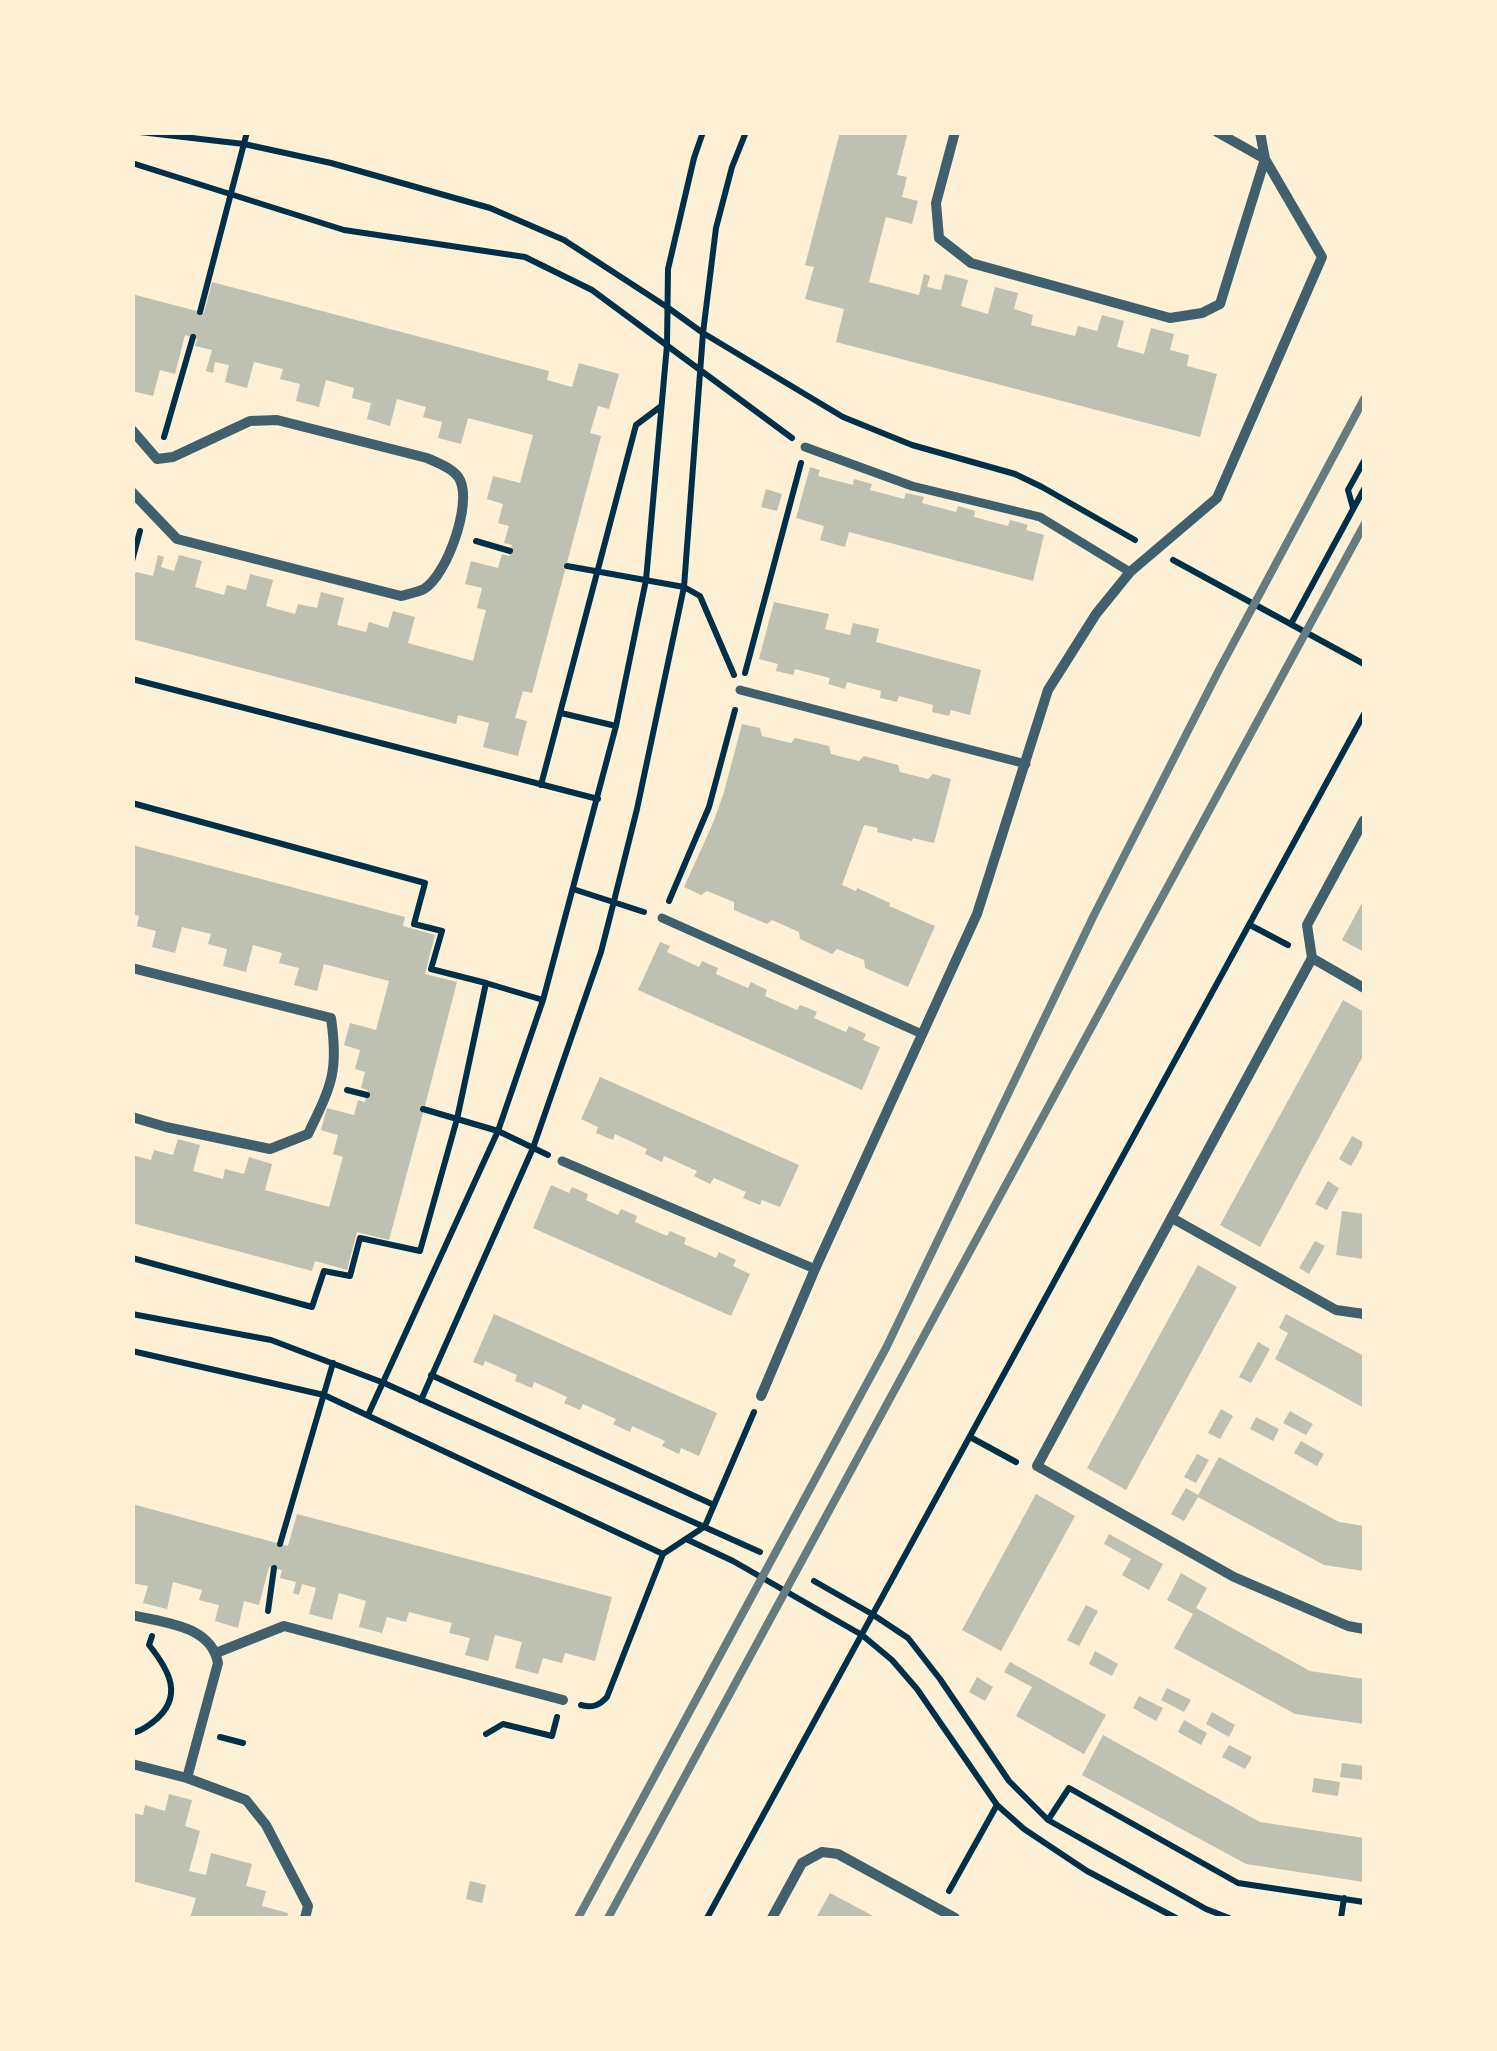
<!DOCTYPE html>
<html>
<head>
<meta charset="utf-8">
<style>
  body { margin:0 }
  #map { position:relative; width:1497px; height:2051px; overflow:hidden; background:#fdf0d5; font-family:Mulish,sans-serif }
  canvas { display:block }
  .frame { position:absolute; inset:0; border:135px solid #fdf0d5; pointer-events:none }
</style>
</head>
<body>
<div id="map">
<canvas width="1497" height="2051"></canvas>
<div class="frame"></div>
</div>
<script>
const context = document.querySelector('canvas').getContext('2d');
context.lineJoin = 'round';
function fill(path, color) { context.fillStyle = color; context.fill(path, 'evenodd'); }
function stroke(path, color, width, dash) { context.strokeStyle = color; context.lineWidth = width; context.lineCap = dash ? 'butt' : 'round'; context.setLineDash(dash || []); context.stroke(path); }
const building = new Path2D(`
  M840 132H908L897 175 907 177 902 197 918 201 912 224 886 217 869 282 919 295 924 274 930 276 927 287 941 290 945 274 968 280 961 306 988 314 995 287 1018 293 1014 309 1033 315 1031 325 1075 336 1078 326 1097 331 1102 315 1124 321 1117 347 1144 354 1151 328 1174 334 1170 350 1189 355 1187 366 1217 374 1200 437 836 342 844 309 805 299 814 267 805 265Z
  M212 282 549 371 547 380 572 387 579 363 619 374 609 409 598 406 590 433 601 436 532 693 523 691 515 718 527 721 518 756 483 747 489 723 458 715 456 724 132 639V579L136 572 153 576 158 555 164 557 161 567 174 571 179 555 202 561 195 587 224 595 227 585 246 590 250 574 273 580 266 606 295 614 298 604 317 608 321 592 344 598 337 625 366 632 369 622 388 628 393 611 415 617 408 643 473 661 486 610 477 608 482 588 465 584 471 561 498 568 502 554 509 556 512 545 504 543 509 526 498 523 503 504 487 499 493 476 520 483 533 435 468 418 461 444 438 438 442 422 423 417 426 407 397 399 390 426 367 419 371 403 352 398 354 388 326 380 319 407 296 401 300 384 280 379 283 369 254 362 247 388 225 382 229 365 215 362 213 373 206 371 212 350 195 346 197 339 185 335 175 374 160 370 153 396 132 391 134 374 132 373V294L204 313Z
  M810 467 820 470 818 476 853 485 854 479 872 484 870 490 904 499 906 493 924 497 922 503 956 512 958 506 975 511 974 517 1008 526 1010 520 1028 525 1026 530 1044 535 1033 581 849 532 845 547 820 540 824 526 796 518Z
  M766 489 782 494 777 511 761 507Z
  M774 602 829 614 825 629 850 635 853 623 879 629 876 642 981 670 970 715 951 710 949 716 932 712 933 705 899 696 897 702 889 700 880 698 881 691 847 682 845 689 828 684 830 678 795 669 793 675 776 671 778 664 759 659Z
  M742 724 760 728 762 736 791 743 795 738 829 746 831 754 859 761 864 756 898 765 900 772 928 779 933 774 951 779 934 843 913 838 912 841 877 832 878 828 864 825 842 885 856 891 857 888 890 903 889 906 935 926 908 987 865 968 864 960 837 949 832 954 800 939 799 932 772 920 767 924 734 910V902L707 891 701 895 684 887 713 823 724 792Z
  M132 845 405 917 403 926 435 935 425 974 457 982 422 1117 389 1240 357 1232 347 1270 315 1261 312 1271 132 1223V1155L151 1160 154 1150 173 1155 178 1139 200 1145 193 1171 223 1179 225 1169 244 1174 249 1157 272 1164 265 1190 329 1207 343 1157 333 1154 338 1135 321 1130 327 1108 354 1115 358 1100 365 1102 368 1090 361 1088 365 1072 355 1069 360 1050 344 1045 350 1023 376 1030 389 981 324 964 317 991 294 985 299 968 279 963 282 953 253 945 246 972 223 966 227 949 208 944 211 934 182 927 175 953 152 947 156 931 137 926 139 916 132 914Z
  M1364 899V952L1342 940Z
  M660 942 670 946 667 952 699 967 702 961 718 968 716 974 748 988 751 982 767 990 765 996 797 1010 800 1005 808 1008 817 1012 814 1018 846 1032 849 1026 866 1034 863 1040 880 1047 862 1090 638 990Z
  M1343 1000 1364 1012V1054L1260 1247 1220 1225Z
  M600 1077 799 1165 780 1207 762 1200 760 1205 743 1198 746 1192 714 1178 710 1184 694 1176 697 1171 664 1156 662 1162 645 1154 647 1149 615 1134 613 1140 596 1133 598 1127 581 1119Z
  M1352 1136 1364 1143 1351 1166 1339 1159Z
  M1328 1181 1339 1188 1327 1210 1315 1204Z
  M551 1185 569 1193 572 1187 588 1194 586 1200 618 1215 621 1209 637 1216 635 1222 667 1236 670 1231 686 1238 684 1244 716 1258 719 1252 736 1260 733 1266 750 1274 731 1316 533 1228Z
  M1342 1211 1364 1214V1259L1336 1255Z
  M1315 1241 1325 1246 1309 1274 1299 1268Z
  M1198 1265 1237 1287 1126 1490 1087 1468Z
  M494 1314 717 1413 699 1456 681 1448 679 1454 662 1446 665 1441 632 1426 630 1432 613 1424 616 1419 583 1404 580 1410 564 1403 567 1397 550 1389 534 1382 532 1388 515 1381 517 1375 485 1361 483 1366 473 1362Z
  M1286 1314 1364 1356V1408L1275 1359 1288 1333 1279 1328Z
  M1258 1342 1270 1349 1251 1383 1239 1377Z
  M1221 1409 1233 1416 1220 1439 1208 1433Z
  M1290 1411 1313 1424 1306 1435 1283 1423Z
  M1256 1417 1279 1429 1273 1441 1250 1429Z
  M1301 1441 1324 1454 1317 1466 1294 1453Z
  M1197 1454 1209 1460 1196 1483 1184 1477Z
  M1219 1457 1339 1522 1364 1526V1571L1324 1565 1198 1497 1184 1521 1171 1514 1186 1488 1198 1495Z
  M1036 1494 1075 1516 1001 1651 962 1630Z
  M132 1504 288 1546 297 1514 612 1597 595 1661 565 1653 562 1663 543 1658 538 1674 515 1668 522 1642 495 1635 488 1661 465 1655 470 1638 449 1633 452 1623 409 1612 406 1622 387 1617 382 1633 359 1627 366 1601 339 1593 332 1620 309 1614 316 1588 302 1584 299 1595 293 1593 296 1582 280 1578 282 1570 269 1567 259 1605 244 1601 238 1628 215 1621 219 1605 199 1600 202 1590 173 1582 167 1609 143 1603 148 1586 132 1583Z
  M1109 1534 1163 1564 1149 1590 1122 1575 1131 1559 1104 1544Z
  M1181 1573 1207 1588 1196 1608 1310 1671 1364 1679V1724L1295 1714 1174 1648 1193 1614 1167 1600Z
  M1086 1605 1098 1611 1079 1646 1067 1640Z
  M1095 1651 1118 1664 1112 1676 1089 1664Z
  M1010 1662 1106 1715 1084 1754 1016 1716 1032 1687 1004 1672Z
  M977 1677 993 1687 985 1701 969 1692Z
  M1167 1688 1191 1700 1184 1712 1161 1700Z
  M1139 1696 1163 1708 1156 1721 1133 1708Z
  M1212 1712 1235 1725 1229 1737 1206 1724Z
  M1184 1720 1207 1733 1201 1745 1178 1732Z
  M1103 1735 1260 1822 1364 1838V1882L1246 1864 1082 1775Z
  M1229 1745 1252 1757 1245 1769 1222 1757Z
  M1342 1763 1364 1766V1780L1340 1777Z
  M1314 1778 1340 1782 1338 1796 1312 1792Z
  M169 1794 192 1800 185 1826 200 1831 189 1871 206 1875 211 1853 252 1864 246 1886 266 1891 262 1906 288 1913 287 1918H190L196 1898 132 1881V1813L143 1815 145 1805 165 1811Z
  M470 1881 486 1885 482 1903 466 1899Z
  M830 1893 877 1918H816Z`);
const path = new Path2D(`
  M140 132 244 144 331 163 490 208 564 240 667 307 703 333 843 417 912 445 1015 474 1042 487 1135 540
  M132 163 344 230 525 257 592 290 792 438
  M200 312 247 132
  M164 437 193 337
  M1353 508 1348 490 1364 461
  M476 541 510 551
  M1173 560 1364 664
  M132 561 140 531
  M567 566 684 587 700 596 734 675
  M1291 624 1364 489
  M745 673 801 463
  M132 679 598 799
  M561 713 616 726
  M541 785 636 425 660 407
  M132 803 425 883 414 924 442 931 431 969 486 983 457 1119 420 1251 360 1238 350 1276 324 1271 312 1307 132 1258
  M573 889 644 912
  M669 901 709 807 735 710
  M1250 925 1288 945
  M543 1000 616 726 646 580 667 345 668 269 694 158 703 132
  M347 1090 367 1095
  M423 1109 498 1131 548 1155
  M132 1314 271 1340 384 1383 760 1552
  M132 1351 324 1395 663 1554
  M431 1375 714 1505
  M421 1400 533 1148 601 952 614 901 637 809 684 587 703 333 716 228 732 167 746 132
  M368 1415 498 1131 543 1000 486 983
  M970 1437 1016 1462
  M705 1526 754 1412
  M686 1539 733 1561 862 1635 892 1660 917 1689 997 1805 1024 1829 1087 1871 1176 1918
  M280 1544 333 1363
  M814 1581 872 1614 908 1638 940 1679 1009 1781 1048 1820 1206 1909 1229 1918
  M268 1611 274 1568
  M581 1705C592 1708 599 1706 607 1697L663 1554 704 1527
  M132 1733C142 1731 146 1727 153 1722 185 1697 169 1670 149 1645L152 1636
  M486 1734 503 1724 552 1736 557 1717
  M220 1737 243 1743
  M1048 1820 1069 1788 1238 1883 1364 1902
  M949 1891 997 1805
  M707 1918 1364 714
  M1341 1918 1344 1898`);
const pedestrian = new Path2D(`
  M805 447 912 486 1040 517 1130 572
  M740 690 1026 764
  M662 918 922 1034
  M562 1161 815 1269`);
const minor = new Path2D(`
  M955 132 936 203 939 238 971 263 1170 318 1202 313 1220 304 1265 159
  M1217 132 1265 159
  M132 430 157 459 173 457 250 421 277 420 427 458C438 463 455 469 460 480 472 504 447 575 424 589 418 592 408 594 401 596L177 539 132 492
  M1364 820 1307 925 1312 958 1037 1466 1234 1577 1348 1626 1364 1629
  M1312 958 1364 988
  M132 968 331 1018C339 1073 331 1086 308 1134L270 1149 166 1127 132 1117
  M1172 1218 1336 1310 1364 1314
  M761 1396 815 1269 977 914 1048 690 1096 614 1130 572 1217 498 1322 257 1265 159 1260 132
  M132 1615C164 1623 211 1625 218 1663L187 1778 132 1764
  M216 1653 284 1626 563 1700
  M187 1778 246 1800 266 1825 308 1906 305 1918
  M772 1918 802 1863 822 1852 838 1854 955 1918`);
const rail = new Path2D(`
  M578 1918 886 1348 1094 915 1219 670 1364 399
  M608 1918 1364 525`);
fill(building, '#bec0b2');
stroke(path, '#003049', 6);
stroke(pedestrian, '#3f606c', 9);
stroke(minor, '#3f606c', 10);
stroke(rail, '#657d81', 8);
</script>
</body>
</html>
